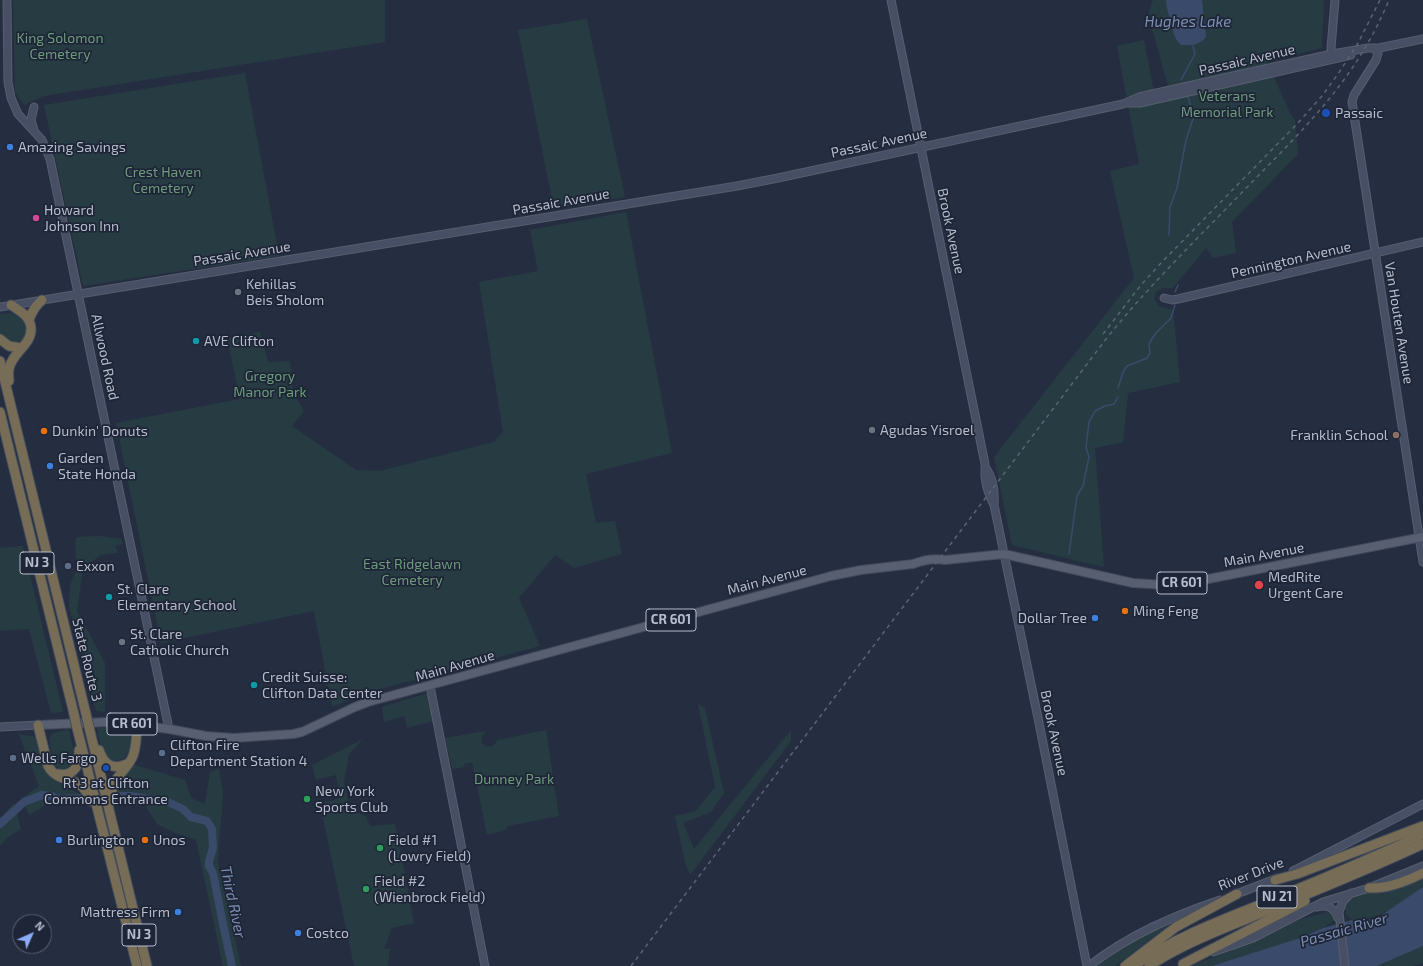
<!DOCTYPE html>
<html>
<head>
<meta charset="utf-8">
<style>
  body { margin:0 }
  #map { position:relative; width:1423px; height:966px; overflow:hidden; background:#252e41; font-family:"Exo 2",sans-serif }
  canvas { display:block }
  .north { position:absolute; left:12px; top:914px; width:40px; height:40px; box-sizing:border-box; background:#1e2536; border:1px solid #5b6172; border-radius:50%; rotate:45deg; font-size:11px; font-weight:700; line-height:16px; text-align:center; color:#b6bccb }
  .north::after { content:''; display:block; margin:auto; width:14px; height:18px; background:#8cabfa; clip-path:polygon(50% 0,100% 100%,50% 72%,0 100%) }
</style>
</head>
<body>
<div id="map">
<canvas width="1423" height="966"></canvas>
<div class="north">N</div>
</div>
<script>
const context = document.querySelector('canvas').getContext('2d');
context.lineJoin = 'round';
function fill(path, color) { context.fillStyle = color; context.fill(path, 'evenodd'); }
function stroke(path, color, width, dash) { context.strokeStyle = color; context.lineWidth = width; context.lineCap = dash ? 'butt' : 'round'; context.setLineDash(dash || []); context.stroke(path); }
function write(font, color, halo, rows, align = 'center') {
  context.font = font + ' "Exo 2",sans-serif'; context.lineWidth = 3.5; context.setLineDash([]); context.textBaseline = 'middle'; context.strokeStyle = halo; context.fillStyle = color; for (const [text, x, y, turn = 0] of rows) {
    context.save(); context.translate(x, y); context.rotate((+turn || 0) * Math.PI / 180); context.textAlign = isNaN(turn) ? turn : align; if (halo) context.strokeText(text, 0, 0); context.fillText(text, 0, 0); context.restore();
  }
}
const green = new Path2D(`
  M13 0H385V42L44 96 24 105 15 92Z
  M1153 0H1324L1322 48 1267 62 1291 115 1295 120 1298 154 1232 222 1236 253 1213 258 1206 248 1173 288H1162L1156 292 1154 299 1159 306 1173 310 1180 382 1128 393 1123 442 1095 448 1104 567 1012 545 994 457 1134 278 1110 171 1139 164 1117 46 1144 40 1153 87 1171 97 1154 35 1147 18Z
  M587 19 625 197 554 209 518 30Z
  M245 73 279 256 83 286 44 105Z
  M626 212 672 453 586 474 596 523 615 521 622 554 574 568 555 555 519 598 540 646 365 693 332 707 314 611 161 643 116 423 240 399 227 338 260 332 268 362 290 361 294 394 304 411 292 426 356 470 380 471 494 442 503 432 479 282 538 271 530 230Z
  M12 313C24 319 27 323 26 337L20 342 13 344 0 334V314Z
  M99 536 121 539 123 544 115 546 118 553 101 555 83 568 77 611 105 663V712L96 711 69 607 70 585 77 568 75 544 77 537Z
  M23 546 63 712 51 713 29 629 0 631V548Z
  M428 693 433 721 407 728 404 716 384 722 382 707Z
  M698 704 705 708 724 793 711 812 683 823 694 849 791 730V741L690 875 686 866 675 816 696 811 715 787Z
  M97 727 129 732 131 749 124 758 115 761C101 755 99 741 97 727Z
  M69 729 76 762 66 770 54 766 49 739 53 733Z
  M546 730 559 816 508 826 505 830 487 835 472 762 464 764 465 767 452 769 445 738 486 731 481 738 482 743 486 747 493 746 498 740Z
  M18 732 22 735 37 737 47 768 56 781 78 793 85 805 50 802 29 815 22 798 39 786Z
  M363 739 349 754 344 782 350 810 366 816 370 826 395 824 414 923 392 928 384 949H390L388 966H354L320 804 340 798 336 775 316 780 312 765Z
  M132 764 185 780 191 798 205 804 210 772 219 769 223 793 222 810 219 841 218 862 241 966H223L196 840 173 832 157 824 145 805H115V788Z
  M14 803 21 829 8 837 0 846V818Z
  M1423 877V887C1401 902 1380 921 1352 920L1346 914 1345 906 1355 894C1379 892 1400 885 1423 877Z
  M1328 912 1335 920 1323 928 1300 938 1260 952 1212 966H1191L1262 938 1301 919Z
  M1181 917 1115 966H1098V963C1123 945 1151 927 1181 917Z
  M1423 946V963L1413 966H1377Z`);
const water = new Path2D(`
  M1166 0H1202L1206 37C1198 46 1192 45 1181 45 1173 37 1174 33 1171 22 1169 14 1166 8 1166 0Z
  M1423 887V946L1377 966H1212L1300 938 1323 928 1352 920 1364 921 1380 916Z`);
const stream = new Path2D(`
  M1181 80 1195 54 1193 46
  M1169 235 1170 207 1177 188 1186 140 1194 116 1188 97
  M1175 292 1178 285
  M1118 388 1123 372 1127 366 1147 358 1150 353 1149 344 1155 334 1171 318 1175 305
  M1069 554 1077 496 1083 486 1089 457 1086 447 1089 422 1095 411 1105 406 1114 404 1118 397`);
const river = new Path2D(`
  M117 796H131L168 802 183 809 191 817 207 821 212 829 213 848 209 861V866L213 873 223 924 232 966
  M0 824 24 802 42 795 52 796 58 799 84 798`);
const secondary = new Path2D(`
  M7 0 8 82 11 98 18 114 42 140 50 159 169 729
  M891 0 984 459C986 465 985 470 985 476 986 486 989 496 994 505
  M1377 48 1378 53 1376 60 1354 95 1352 102 1423 562
  M1374 49 1423 39
  M1333 58 1331 48 1335 0
  M1127 103H1140L1351 55
  M34 130 31 120 34 107
  M1164 298 1172 300 1178 299 1423 242
  M0 307 737 186 778 178 1123 104 1139 97 1332 54 1368 48H1377
  M986 468C993 478 995 492 994 505L1038 718 1087 966
  M430 686 485 966
  M0 727 38 725
  M1293 871 1423 804
  M1234 895 1278 878
  M1317 907C1328 904 1334 908 1338 918
  M1213 952 1253 938 1323 902 1369 888 1423 866
  M1089 966C1129 935 1173 916 1220 900
  M1345 966 1339 912 1343 901 1351 893`);
const primary = new Path2D(`
  M38 725 108 722 169 729 206 736 234 738 293 734 302 732 355 707 368 702 831 576 861 570 913 564C923 560 935 558 945 560L1004 554 1133 583 1166 585 1203 580 1423 537`);
const highway = new Path2D(`
  M29 320C32 311 35 306 42 300
  M0 339 9 346 21 348
  M0 361 86 714
  M9 381C9 377 8 373 9 369 12 352 32 345 31 328 30 316 20 311 11 305
  M0 412 74 714
  M38 725 48 766C60 787 82 772 90 801
  M89 727 147 966
  M77 728 137 966
  M99 750C104 765 113 771 129 763
  M58 774C75 777 80 764 79 750
  M111 802C111 776 122 777 132 758 137 749 136 735 137 725
  M1275 880 1297 874 1423 826
  M1369 888C1388 889 1407 881 1423 873
  M1183 964 1305 901
  M1125 966 1176 927 1237 894
  M1134 966C1172 939 1216 922 1259 905 1314 882 1369 860 1423 834
  M1149 966C1184 943 1223 929 1261 913 1315 891 1370 869 1423 844`);
const rail = new Path2D(`
  M1103 334 1141 285 1161 263 1297 124 1322 96 1338 74 1357 45 1380 0
  M631 966 1106 339C1152 282 1204 232 1254 180 1310 123 1358 75 1389 0`);
const highwayBridge = new Path2D(`
  M74 714 77 728
  M86 714 89 727`);
const markers = [
  [1326,113,5,"#1a4fb4"],
  [10,147,4,"#3f7fe0"],
  [36,218,4,"#d1479c"],
  [238,292,4,"#6b7280"],
  [196,341,4,"#0f9aa8"],
  [872,430,4,"#6b7280"],
  [44,431,4,"#e8710a"],
  [1396,435,4,"#8d6e63"],
  [50,466,4,"#3f7fe0"],
  [68,566,4,"#5c6f8a"],
  [1259,585,5,"#e0444e"],
  [109,597,4,"#0f9aa8"],
  [1125,611,4,"#e8710a"],
  [1095,618,4,"#3f7fe0"],
  [122,642,4,"#6b7280"],
  [254,685,4,"#0f9aa8"],
  [162,753,4,"#5c6f8a"],
  [13,758,4,"#5c6f8a"],
  [106,768,4,"#1a4fb4"],
  [307,799,4,"#2e9e5b"],
  [59,840,4,"#3f7fe0"],
  [145,840,4,"#e8710a"],
  [380,848,4,"#2e9e5b"],
  [366,889,4,"#2e9e5b"],
  [178,912,4,"#3f7fe0"],
  [298,933,4,"#3f7fe0"]
];
const shields = [
  [37,563,34],
  [1182,583,50],
  [671,620,50],
  [132,724,50],
  [1277,897,40],
  [139,935,34]
];
const shieldNames = [
  ["NJ 3",37,563],
  ["CR 601",1182,583],
  ["CR 601",671,620],
  ["CR 601",132,724],
  ["NJ 21",1277,897],
  ["NJ 3",139,935]
];
const parkNames = [
  ["King Solomon",60,38],
  ["Cemetery",60,54],
  ["Veterans",1227,96],
  ["Memorial Park",1227,112],
  ["Crest Haven",163,172],
  ["Cemetery",163,188],
  ["Gregory",270,376],
  ["Manor Park",270,392],
  ["East Ridgelawn",412,564],
  ["Cemetery",412,580],
  ["Dunney Park",514,779]
];
const streetNames = [
  ["Passaic Avenue",1247,60,-13],
  ["Passaic Avenue",879,143,-12],
  ["Passaic Avenue",561,202,-10],
  ["Brook Avenue",951,231,78],
  ["Passaic Avenue",242,254,-9],
  ["Pennington Avenue",1291,260,-13],
  ["Van Houten Avenue",1399,323,81],
  ["Allwood Road",105,357,78],
  ["Main Avenue",1264,555,-11],
  ["Main Avenue",767,580,-15],
  ["State Route 3",87,660,76],
  ["Main Avenue",455,666,-16],
  ["Brook Avenue",1054,733,78],
  ["River Drive",1251,874,-21]
];
const poiNames = [
  ["Passaic",1335,113],
  ["Amazing Savings",18,147],
  ["Howard",44,210],
  ["Johnson Inn",44,226],
  ["Kehillas",246,284],
  ["Beis Sholom",246,300],
  ["AVE Clifton",204,341],
  ["Agudas Yisroel",880,430],
  ["Dunkin' Donuts",52,431],
  ["Franklin School",1388,435,"right"],
  ["Garden",58,458],
  ["State Honda",58,474],
  ["Exxon",76,566],
  ["MedRite",1268,577],
  ["Urgent Care",1268,593],
  ["St. Clare",117,589],
  ["Elementary School",117,605],
  ["Ming Feng",1133,611],
  ["Dollar Tree",1087,618,"right"],
  ["St. Clare",130,634],
  ["Catholic Church",130,650],
  ["Credit Suisse:",262,677],
  ["Clifton Data Center",262,693],
  ["Clifton Fire",170,745],
  ["Department Station 4",170,761],
  ["Wells Fargo",21,758],
  ["Rt 3 at Clifton",106,783,"center"],
  ["Commons Entrance",106,799,"center"],
  ["New York",315,791],
  ["Sports Club",315,807],
  ["Burlington",67,840],
  ["Unos",153,840],
  ["Field #1",388,840],
  ["(Lowry Field)",388,856],
  ["Field #2",374,881],
  ["(Wienbrock Field)",374,897],
  ["Mattress Firm",170,912,"right"],
  ["Costco",306,933]
];
const waterNames = [
  ["Hughes Lake",1188,22],
  ["Third River",233,902,78],
  ["Passaic River",1344,930,-16]
];
fill(green, '#273c42');
fill(water, '#3a4a6a');
stroke(stream, '#3a4a6a', 1.5);
stroke(river, '#3a4a6a', 8);
stroke(secondary, '#575e6e', 9);
stroke(primary, '#43495a', 10);
stroke(highway, '#444b5b', 11);
stroke(secondary, '#474f64', 7);
stroke(primary, '#575f70', 8);
stroke(highway, '#776d56', 9);
stroke(rail, '#5b6477', 1.5, [4, 4]);
stroke(highwayBridge, '#444b5b', 11, []);
stroke(highwayBridge, '#776d56', 9);
for (const [x, y, r, color] of markers) { const dot = new Path2D(); dot.arc(x, y, r, 0, 2 * Math.PI); context.fillStyle = color; context.fill(dot); stroke(dot, '#1e2536', 1.5); }
for (const [x, y, w] of shields) { const box = new Path2D(); box.roundRect(x - w / 2, y - 11, w, 22, 3); context.fillStyle = '#1e2536'; context.fill(box); stroke(box, '#b6bccb', 1); }
write('bold 13px', '#b6bccb', null, shieldNames);
write('14px', '#6c9c7c', '#1e2536', parkNames);
write('14px', '#b6bccb', '#1e2536', streetNames);
write('14px', '#b6bccb', '#1e2536', poiNames, 'left');
write('italic 15px', '#7c8eb2', '#1e2536', waterNames);
</script>
</body>
</html>
